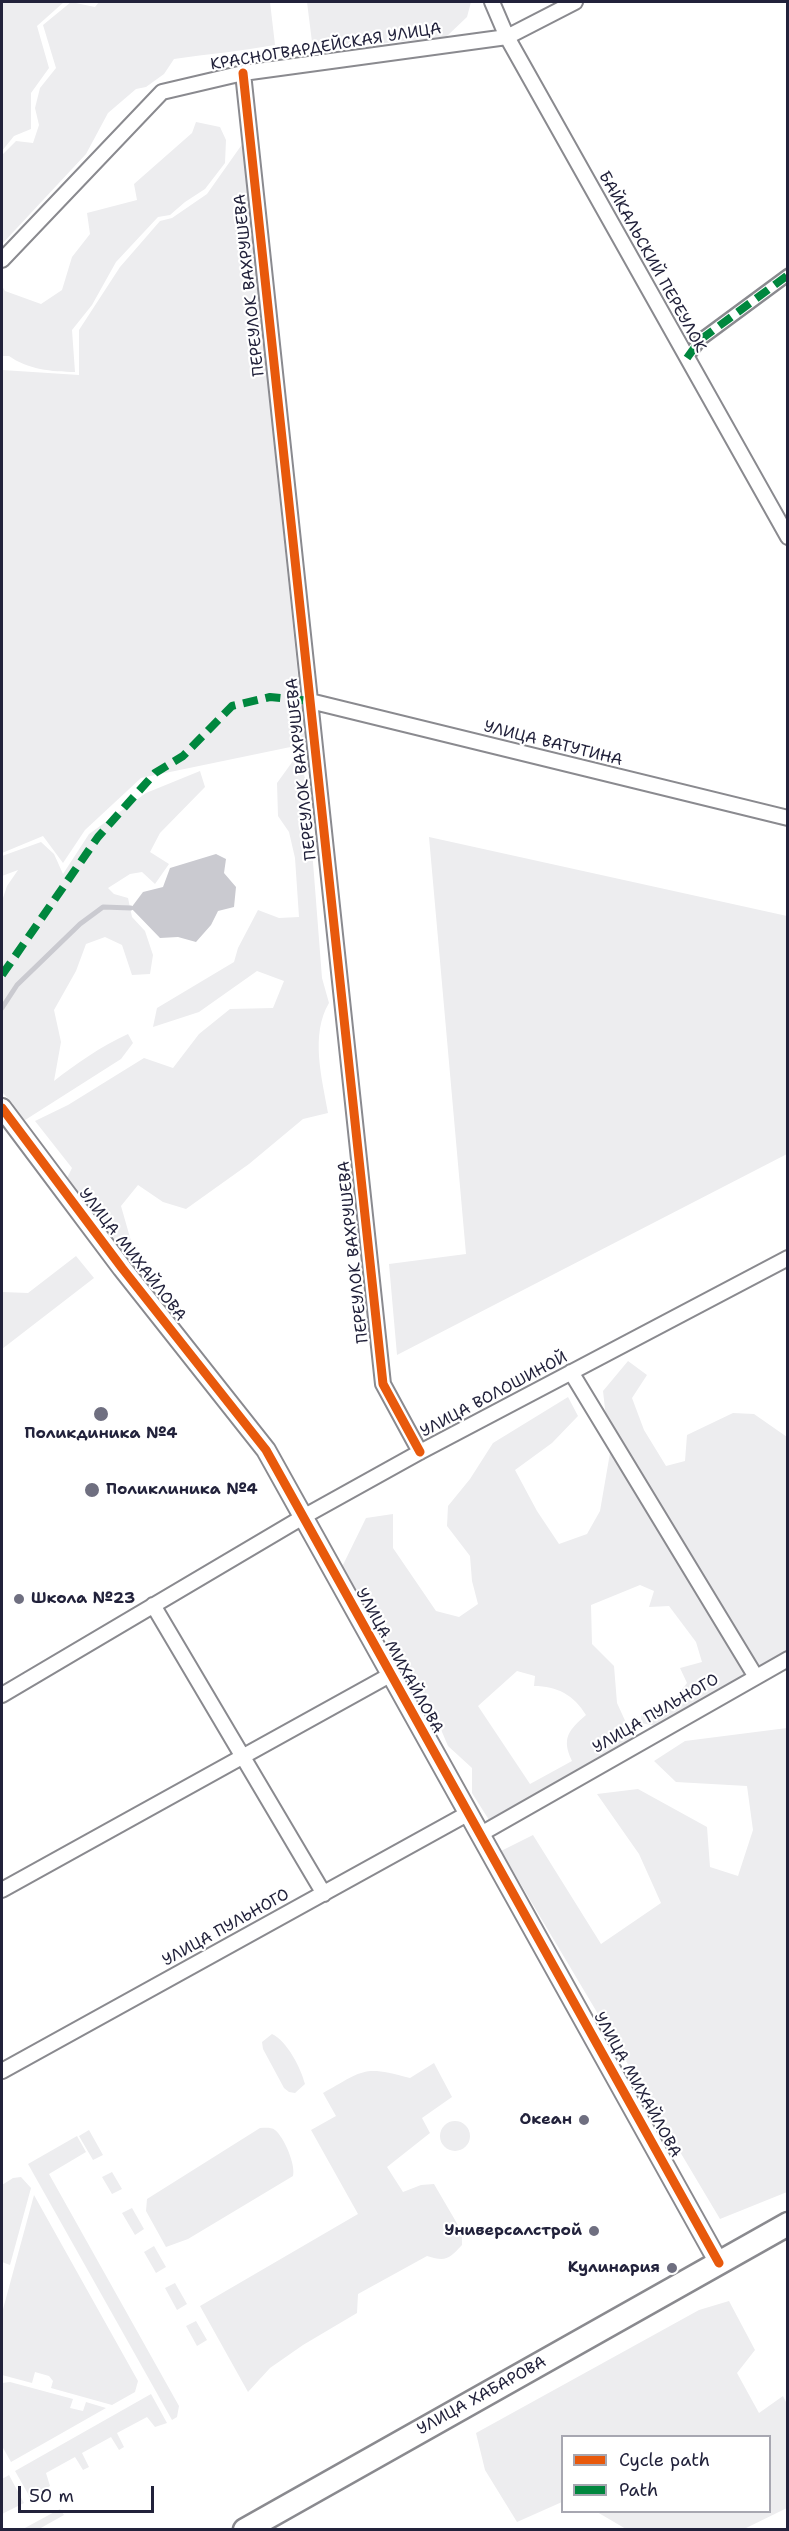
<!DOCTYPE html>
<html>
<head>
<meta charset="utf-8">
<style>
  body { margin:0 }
  #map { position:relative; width:789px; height:2531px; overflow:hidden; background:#fff; font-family:"Shantell Sans",sans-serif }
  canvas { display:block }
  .frame { position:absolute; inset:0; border:3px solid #22223b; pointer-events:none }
  .legend { position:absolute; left:561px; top:2435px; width:210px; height:78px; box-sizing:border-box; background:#fff; border:2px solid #a7a7b1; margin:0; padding:8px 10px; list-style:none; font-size:18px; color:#22223b }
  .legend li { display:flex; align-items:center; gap:12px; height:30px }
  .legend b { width:30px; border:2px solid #a7a7b1 }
  .scale { position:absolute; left:18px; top:2486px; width:136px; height:27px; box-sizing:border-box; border:3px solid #22223b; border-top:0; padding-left:8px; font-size:18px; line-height:21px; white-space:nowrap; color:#22223b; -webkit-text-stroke:4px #fff; paint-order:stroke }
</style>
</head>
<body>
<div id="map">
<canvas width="789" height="2531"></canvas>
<div class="frame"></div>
<ul class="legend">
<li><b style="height:8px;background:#e8590c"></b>Cycle path</li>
<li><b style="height:8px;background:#00873e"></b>Path</li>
</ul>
<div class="scale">50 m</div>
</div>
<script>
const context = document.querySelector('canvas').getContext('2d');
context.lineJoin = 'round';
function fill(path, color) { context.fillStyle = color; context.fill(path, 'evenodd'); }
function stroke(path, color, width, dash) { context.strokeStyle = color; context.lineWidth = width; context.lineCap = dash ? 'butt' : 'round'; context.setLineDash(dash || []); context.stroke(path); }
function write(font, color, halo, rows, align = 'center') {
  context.font = font + ' "Shantell Sans",sans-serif'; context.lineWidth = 4.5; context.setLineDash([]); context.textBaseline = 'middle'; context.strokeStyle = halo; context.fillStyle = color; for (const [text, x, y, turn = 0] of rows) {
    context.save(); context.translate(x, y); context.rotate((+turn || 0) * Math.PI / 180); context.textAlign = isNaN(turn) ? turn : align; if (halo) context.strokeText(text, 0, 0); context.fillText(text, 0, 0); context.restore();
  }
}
const green = new Path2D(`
  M2 2H64L37 26 49 68 31 93V129L14 136 2 151Z
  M71 2 95 7 99 2H270L275 45C242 51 208 54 174 59L164 74 146 87 136 89 108 113 86 154 2 244V155L16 141 33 143 39 125 35 108 40 88 56 68 43 25Z
  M307 2H471L467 17 446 37 313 50Z
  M196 122 220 127 226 140 225 163 205 189 185 202 170 215 158 217 116 262 92 305 72 330 75 372C52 372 27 369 9 356H2V286L5 291 41 304 62 290 72 257 90 234 87 213 137 200 134 184 192 133Z
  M243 143 305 744 141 778 85 830 63 863 43 836 2 853V370L79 375V330L120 267 160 221 172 218 207 194Z
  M298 754 307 785 322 978 329 1003C310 1035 322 1078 328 1113L303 1119 249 1164 186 1209 163 1202 138 1185 121 1206 133 1248 121 1250 67 1178 72 1168 35 1121 68 1105 144 1058 173 1068 199 1034 230 1009 273 1008 284 981 257 971 199 1012 153 1027 157 1008 234 962 238 948 258 910 279 918 299 917 295 858 289 832 278 816 277 783Z
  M200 771 205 787 160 833 150 852 169 864 155 884 142 872 130 874 108 888 114 894 128 898 132 917 145 931 153 955 150 974 132 975 122 945 105 937 86 944 76 971 54 1010 61 1042 54 1081C77 1063 100 1047 128 1034L133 1043 121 1059 22 1122 11 1115 13 1104 2 1092V901L7 886 18 870 2 876V856L41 842 54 854 63 874 89 834 146 793Z
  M429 837 787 916V1154L397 1355 389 1264 466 1254Z
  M76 1256 94 1278 2 1349V1292L28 1293Z
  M628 1361 647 1375 632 1398 644 1430 666 1466 685 1461 687 1435 733 1413 754 1414 787 1437V1652L656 1726 641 1723V1712L670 1705 687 1683 680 1668 702 1662 696 1642 669 1606 649 1607 654 1591 640 1585 591 1605 592 1644 614 1666 617 1703 633 1738 510 1811 489 1820 472 1793V1768L448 1746 428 1699 406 1673 372 1612 340 1571 366 1518 393 1514V1548L436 1611 459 1617 478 1604 472 1581 470 1556 447 1526 448 1506 470 1479 493 1443 568 1397 578 1416 552 1443 515 1470 537 1511 559 1544 587 1534 600 1511 610 1453 603 1391ZM517 1671 535 1676 534 1686C557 1686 574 1695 586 1715 569 1730 561 1738 572 1761L530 1784 478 1706Z
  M787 1728V2192L720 2219 501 1851 533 1835 601 1944 661 1903 639 1854 597 1794 638 1789 707 1827 710 1867 738 1876 753 1830 747 1786 676 1782 654 1761 685 1741Z
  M272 2034C287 2041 301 2068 305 2084L295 2093 289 2092 284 2088 263 2049 262 2042Z
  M434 2063 452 2097 422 2118 430 2133 387 2167 403 2192 421 2185 434 2184 462 2232V2245C449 2259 446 2262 427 2256L358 2294 357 2313 303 2345 270 2368 248 2392 200 2306 358 2214 311 2130 336 2116 323 2093C364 2070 363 2065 410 2078Z
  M440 2136a15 15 0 1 1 30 0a15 15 0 1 1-30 0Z
  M260 2128C265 2128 271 2127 275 2130 284 2137 296 2165 293 2176L188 2239 166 2247 146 2211 147 2199Z
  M89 2130 103 2155 93 2160 79 2136Z
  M77 2136 86 2152 49 2174 179 2406 177 2417 172 2420 28 2164Z
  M112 2172 122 2189 112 2194 102 2177Z
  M21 2177 31 2188 10 2265 2 2262V2185L13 2178Z
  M34 2195 138 2381 135 2392 112 2405 51 2388 53 2381 49 2376 35 2372 32 2383 2 2375V2313Z
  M132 2208 144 2229 135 2235 122 2213Z
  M154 2246 166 2267 156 2273 144 2252Z
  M175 2283 187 2304 177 2310 165 2288Z
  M729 2301 755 2350 737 2373 759 2413 783 2396 787 2404V2508L742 2530 626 2529 597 2512H770V2436H562V2502L517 2522 485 2470 476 2433 699 2310Z
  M196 2321 207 2340 197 2346 186 2326Z
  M10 2382 73 2399 70 2408 83 2411 86 2402 106 2408 11 2462 2 2446V2383Z
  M151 2394 167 2423 155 2427 147 2417 117 2433 124 2447 119 2450 111 2437 82 2453 89 2467 83 2470 75 2457 46 2473 50 2486 31 2499 15 2471Z
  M9 2475 24 2503 2 2514V2479Z
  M60 2509 64 2515 39 2529H23Z`);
const water = new Path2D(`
  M216 854 226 859 224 873 236 887 234 907 218 911 211 925 196 942 178 937 160 938 131 908 143 892 163 887 170 868Z`);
const stream = new Path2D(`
  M2 1008 17 985 80 924 103 907 131 908`);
const pedestrian = new Path2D(`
  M687 358 700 340 788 275`);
const minor = new Path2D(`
  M492 2 507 37 788 537
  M243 73 383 1384 420 1452
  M2 260 162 92 243 73 507 37 575 2
  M310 701 788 818
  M571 1372 756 1677
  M153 1605 324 1894
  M2 1695 303 1517 420 1452 788 1258
  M479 1835 788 1659
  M2 1890 390 1675
  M2 2071 467 1814`);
const tertiary = new Path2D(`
  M2 1108 122 1268 266 1450 719 2263`);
const primary = new Path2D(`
  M245 2530 788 2224`);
const quiet = new Path2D(`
  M687 358 700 340 788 275
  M2 975 98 837 155 773 183 756 232 706 270 697 310 701`);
const cycleway = new Path2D(`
  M243 73 383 1384 420 1452
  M2 1108 122 1268 266 1450 719 2263`);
const markers = [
  [101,1414,8,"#6f6f80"],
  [92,1490,8,"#6f6f80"],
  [19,1599,6,"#6f6f80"],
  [584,2120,6,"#6f6f80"],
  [594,2231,6,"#6f6f80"],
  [672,2268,6,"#6f6f80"]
];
const streetNames = [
  ["КРАСНОГВАРДЕЙСКАЯ УЛИЦА",326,47,-9],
  ["БАЙКАЛЬСКИЙ ПЕРЕУЛОК",652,262,61],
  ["ПЕРЕУЛОК ВАХРУШЕВА",250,285,-96],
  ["УЛИЦА ВАТУТИНА",553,744,14],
  ["ПЕРЕУЛОК ВАХРУШЕВА",302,769,-96],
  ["ПЕРЕУЛОК ВАХРУШЕВА",354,1252,-96],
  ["УЛИЦА МИХАЙЛОВА",132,1255,52],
  ["УЛИЦА ВОЛОШИНОЙ",494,1395,-28],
  ["УЛИЦА МИХАЙЛОВА",399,1661,61],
  ["УЛИЦА ПУЛЬНОГО",656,1714,-30],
  ["УЛИЦА ПУЛЬНОГО",226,1928,-29],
  ["УЛИЦА МИХАЙЛОВА",637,2085,61],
  ["УЛИЦА ХАБАРОВА",482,2396,-29]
];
const poiNames = [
  ["Поликдиника №4",101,1434,"center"],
  ["Поликлиника №4",106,1490,"left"],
  ["Школа №23",31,1599,"left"],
  ["Океан",572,2120],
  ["Универсалстрой",582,2231],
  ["Кулинария",660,2268]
];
fill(green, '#ededef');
fill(water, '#cacad0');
stroke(stream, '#cacad0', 5);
stroke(pedestrian, '#8a8a8f', 15);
stroke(minor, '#8a8a8f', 18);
stroke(tertiary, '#8a8a8f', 22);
stroke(primary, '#8a8a8f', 27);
stroke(pedestrian, '#fff', 10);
stroke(minor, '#fff', 14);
stroke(tertiary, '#fff', 18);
stroke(primary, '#fff', 22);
stroke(quiet, '#00873e', 8, [15, 8]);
stroke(cycleway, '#e8590c', 9);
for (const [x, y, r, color] of markers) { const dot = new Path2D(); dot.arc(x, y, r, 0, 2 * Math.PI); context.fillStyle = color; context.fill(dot); stroke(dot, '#fff', 2); }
write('16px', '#22223b', '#fff', streetNames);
write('bold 16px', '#22223b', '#fff', poiNames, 'right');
</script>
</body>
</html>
